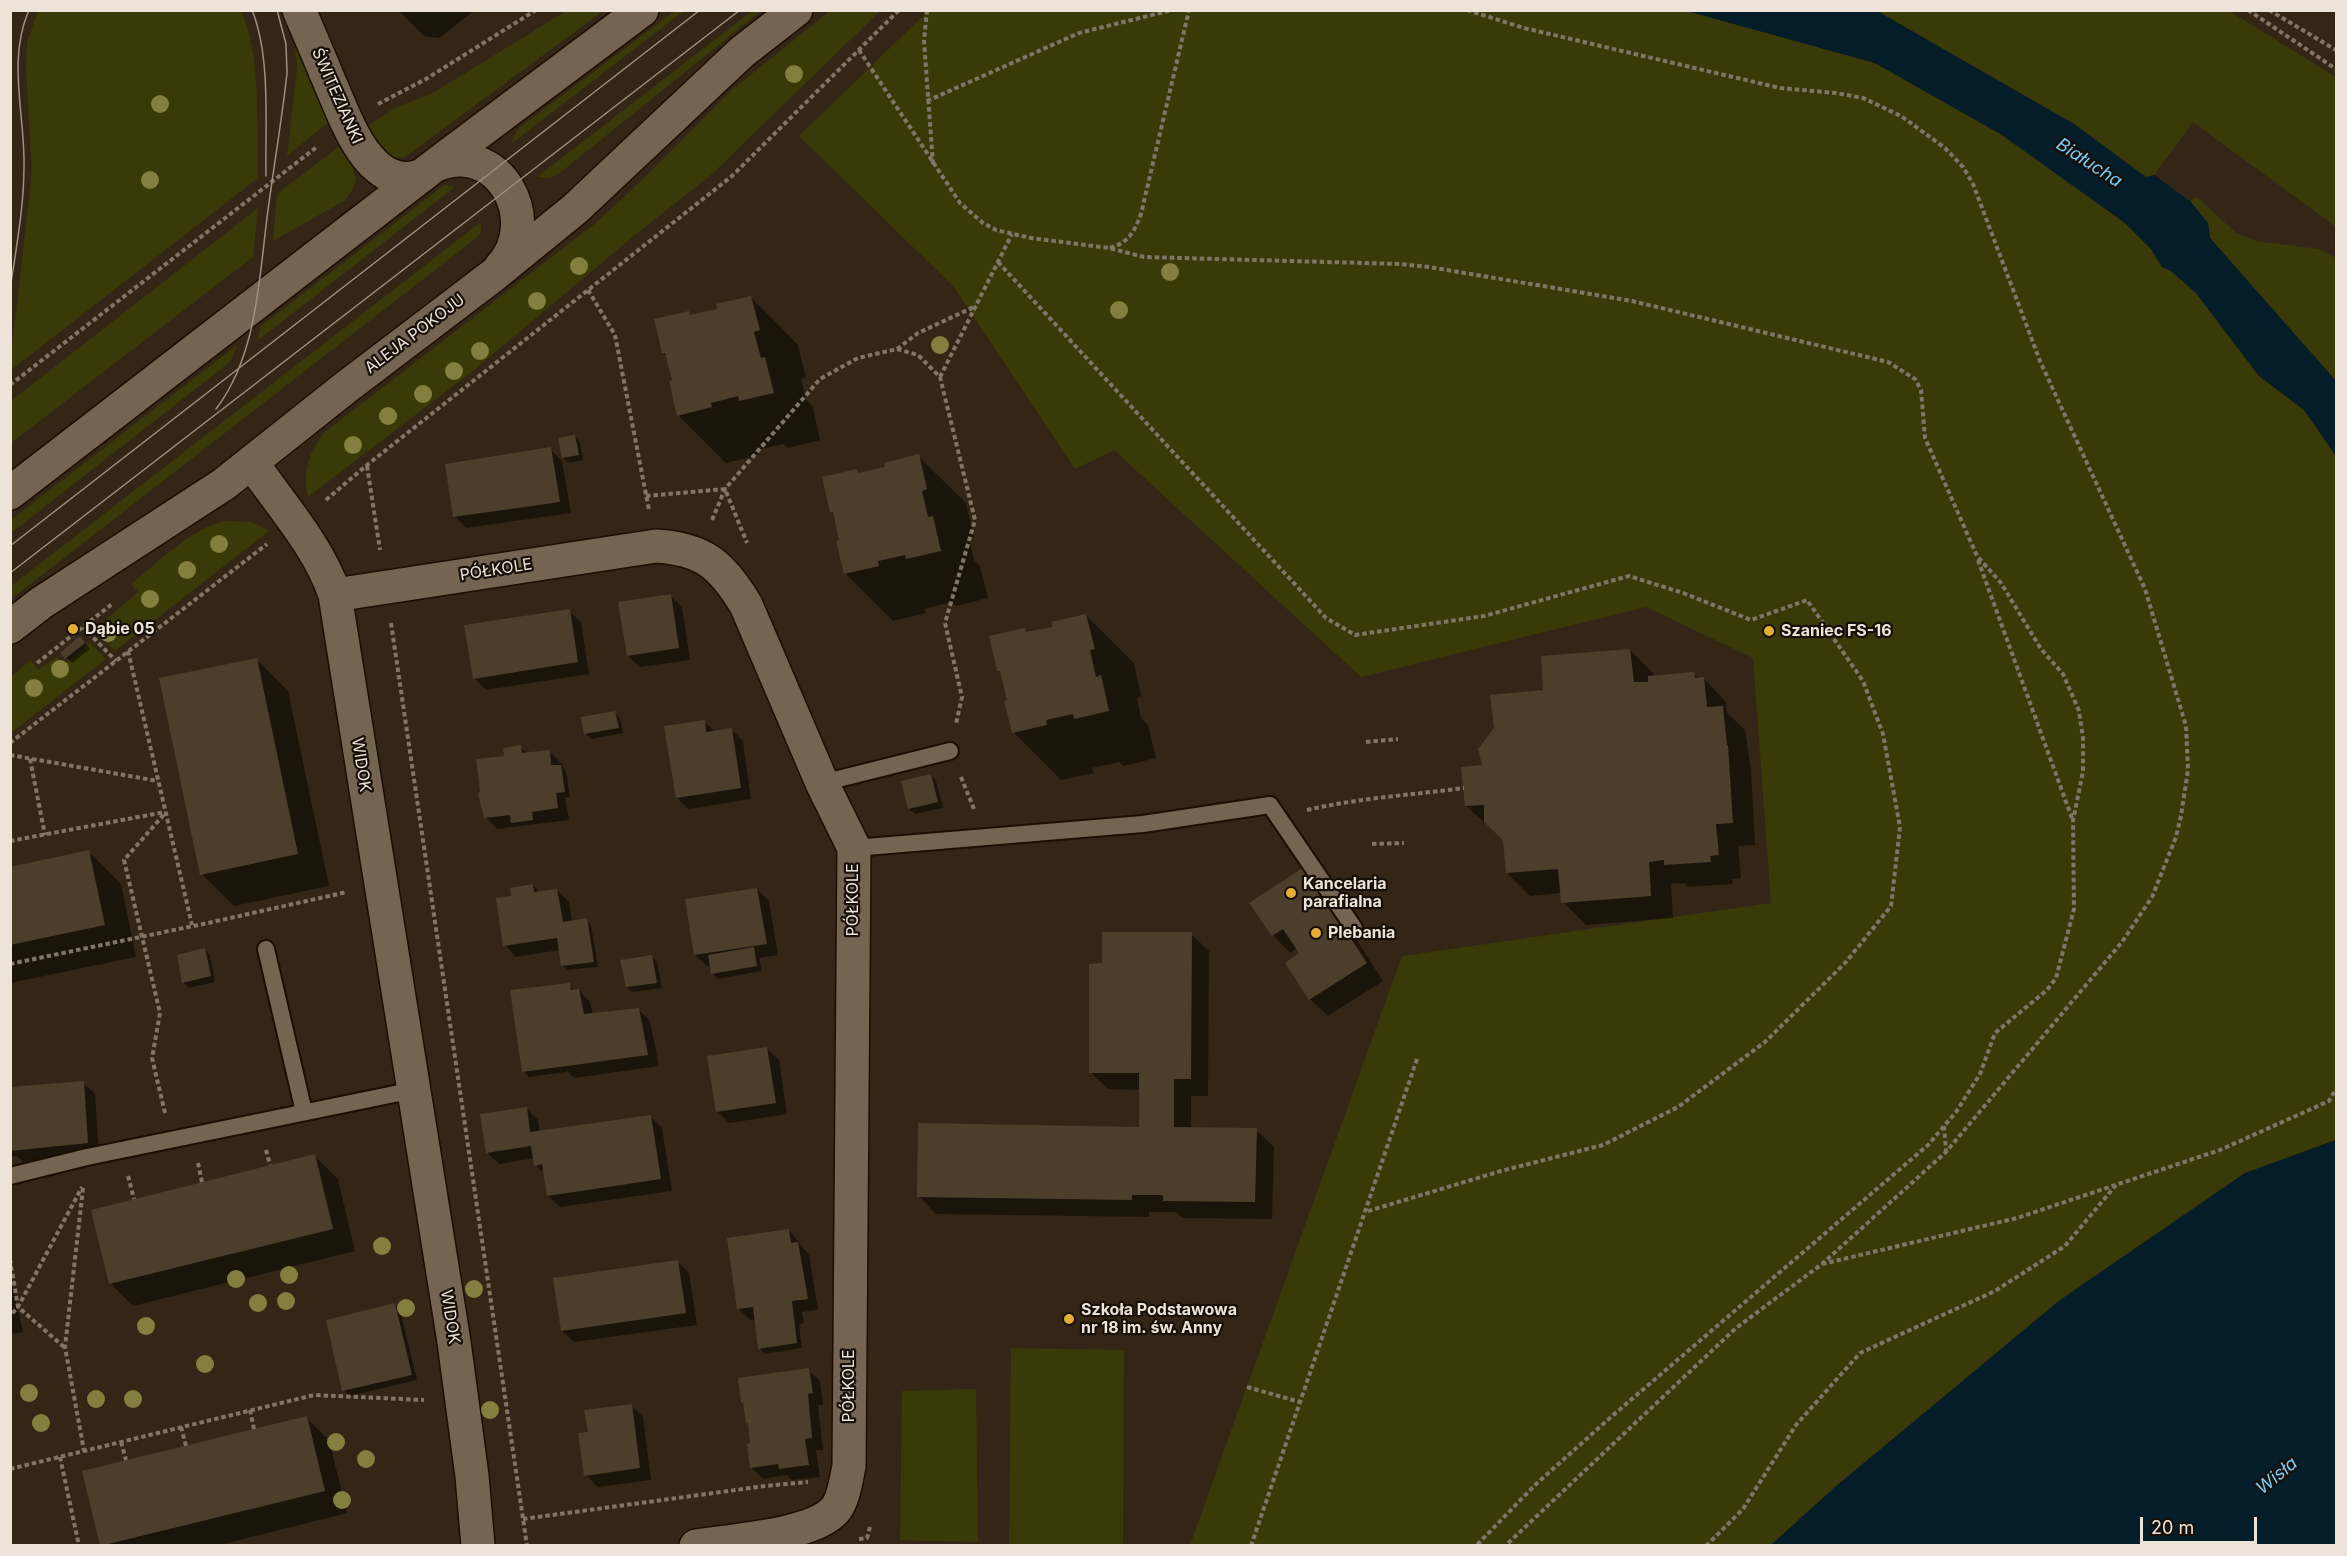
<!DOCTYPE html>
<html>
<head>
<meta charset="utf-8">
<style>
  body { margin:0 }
  #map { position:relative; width:2347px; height:1556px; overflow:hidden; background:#342616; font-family:Inter,sans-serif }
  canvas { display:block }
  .frame { position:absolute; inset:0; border:12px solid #ede3d9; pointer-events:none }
  .scale { position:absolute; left:2140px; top:1517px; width:117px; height:27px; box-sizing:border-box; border:3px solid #ede3d9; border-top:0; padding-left:8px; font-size:18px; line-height:21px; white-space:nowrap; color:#ede3d9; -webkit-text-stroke:4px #171009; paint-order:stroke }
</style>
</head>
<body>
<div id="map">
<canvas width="2347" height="1556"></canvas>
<div class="frame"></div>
<div class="scale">20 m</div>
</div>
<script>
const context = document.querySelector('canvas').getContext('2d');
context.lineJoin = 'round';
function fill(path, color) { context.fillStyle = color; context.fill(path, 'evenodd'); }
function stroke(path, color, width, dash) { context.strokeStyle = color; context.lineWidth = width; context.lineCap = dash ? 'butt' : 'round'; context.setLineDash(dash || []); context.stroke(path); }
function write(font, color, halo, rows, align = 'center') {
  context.font = font + ' Inter,sans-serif'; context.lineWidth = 4.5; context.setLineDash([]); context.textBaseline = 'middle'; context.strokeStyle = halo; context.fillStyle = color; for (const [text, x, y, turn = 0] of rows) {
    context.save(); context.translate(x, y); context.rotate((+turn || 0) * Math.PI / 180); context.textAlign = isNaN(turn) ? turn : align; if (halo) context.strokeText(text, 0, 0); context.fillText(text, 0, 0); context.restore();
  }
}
const green = new Path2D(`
  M38 10 241 11C262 57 256 126 258 178L11 370V355L32 172 26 70 27 43Z
  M676 10 684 11 512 143 513 137 520 127Z
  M929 10 1687 11 1875 63 2002 135 2125 223 2151 249 2162 267 2171 271 2196 293 2259 376 2304 410 2336 456V1140L2245 1173 2060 1300 1835 1487 1771 1545H1190L1402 956 1771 903 1753 658 1646 607 1361 677 1114 450 1075 469 953 286 799 136Z
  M566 11H603L405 157 392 158 361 130 397 107 433 93Z
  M752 11H761L561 172 551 178 537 177Z
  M830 11H880L711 175 636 234 474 370 308 497C302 472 309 452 325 432L597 222 643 179 733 89Z
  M1877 11H2229L2336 77V227L2193 122 2154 175 2146 177 2074 124Z
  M294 32 336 116 287 156 297 69Z
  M345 142 356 179 351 192 344 201 273 241 277 194Z
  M447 185 455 187 257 341 261 326 443 186Z
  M2197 197 2236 233 2256 241 2319 249 2336 258V381L2210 238 2208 223 2190 201Z
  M258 208 253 257 11 443V401Z
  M481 222V233L475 239 11 599V586Z
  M237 345 230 362 11 533V520Z
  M226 521 252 522 269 531 115 651 94 630 138 592 131 584C157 563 193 527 226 521Z
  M90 643 106 659 11 733V676L31 660 38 670 57 657 64 664Z
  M1011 1348 1124 1350 1123 1545H1009Z
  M976 1389 978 1542 900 1540 902 1391Z`);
const water = new Path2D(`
  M1687 11H1877L2074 124 2146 177 2154 175 2190 201 2208 223 2210 238 2336 381V456L2304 410 2259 376 2196 293 2171 271 2162 267 2151 249 2125 223 2002 135 1875 63Z
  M2336 1140V1545H1771L1835 1487 2060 1300 2245 1173Z`);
const shadow = new Path2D(`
  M398 10H475L439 38 424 36Z
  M751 297 798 345 806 378 801 379 806 400 813 407 820 440 788 448 784 444 757 450 759 455 726 463 678 415 668 357 663 353 688 312 692 316 719 310Z
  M575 437 580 442 583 460 569 463 563 458Z
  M550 449 562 461 571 513 466 528 455 516Z
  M918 456 966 503 974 537 969 538 974 560 980 566 988 598 955 606 951 602 924 609 926 613 893 621 845 573 835 515 831 511 856 470 860 474 886 468Z
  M670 596 682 607 690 660 640 667 628 656Z
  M569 611 581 622 589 674 486 690 474 678Z
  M1086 615 1134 663 1141 696 1137 698 1141 718 1148 725 1156 758 1123 766 1119 762 1092 768 1094 773 1061 780 1013 732 1003 675 999 671 1024 629 1028 633 1054 628Z
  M80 638 90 649 72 663 62 653Z
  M1630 650 1653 673V677L1694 674 1699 679H1704L1726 702 1727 713 1745 730 1751 770 1755 845 1738 846 1741 878 1732 879 1733 884 1688 887 1684 883 1671 884 1673 918 1586 925 1563 902 1562 893 1530 896 1507 873 1504 840 1466 806 1483 767 1545 691Z
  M256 659 288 691 329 886 234 906 202 874Z
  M615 713 620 718 623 733 591 739 585 733Z
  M704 721 715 732 731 729 743 741 751 799 689 809 677 798Z
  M520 747 528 754 549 751 561 763 566 772 570 797 565 798 569 820 497 829 486 817 506 758Z
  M931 775 936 781 943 808 915 814 909 809Z
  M89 852 121 884 136 957 10 983V868Z
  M533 885 540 893 557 890 569 902 572 922 586 920 591 925 598 967 568 970 562 965 560 950 516 957 505 945 513 897Z
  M1322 886 1383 981 1328 1016 1310 999 1301 954 1297 948 1290 953 1273 935Z
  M757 889 769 901 778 955 759 958 762 971 718 979 712 973 711 966H707L695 955Z
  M1191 934 1209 951 1208 1096H1191V1129L1256 1130 1274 1147 1272 1219 1182 1218 1176 1212H1149V1217L936 1214 919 1196 1140 1129V1090L1108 1089 1090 1072 1103 965Z
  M204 949 210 955 215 982 189 988 184 983 178 956Z
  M652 957 657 962 662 988 632 992 627 987Z
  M569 985 575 991 579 990 590 1002 593 1015 639 1010 650 1021 659 1066 574 1078 566 1070V1072L529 1077 523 1071Z
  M767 1049 779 1060 787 1114 729 1123 717 1111Z
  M83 1083 95 1094 99 1154 23 1162 17 1156 10 1157V1089Z
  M527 1109 538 1120 540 1132 650 1116 662 1128 672 1191 560 1207 548 1196 544 1170 541 1171 536 1165 535 1158 499 1164 487 1152Z
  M315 1156 338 1179 355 1251 133 1306 111 1284Z
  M789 1230 809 1255 818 1310 802 1312 804 1322 799 1325 802 1348 765 1354 760 1349 756 1319 750 1320 738 1308Z
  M678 1262 689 1273 697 1325 574 1342 562 1331Z
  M10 1274 23 1332 10 1334Z
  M395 1304 400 1310 417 1380 349 1396 344 1390Z
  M808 1370 820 1381 823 1405H818L823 1450H816L820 1477 792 1480 787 1475 763 1479 751 1467 752 1444 749 1423Z
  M631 1405 643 1417 651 1480 598 1487 586 1475 589 1433Z
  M306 1418 329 1440 347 1513 215 1546 102 1545Z`);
const building = new Path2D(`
  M751 296 760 330 754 332 761 358 765 357 774 393 739 401 738 396 711 403 712 407 677 416 669 381 672 380 665 353H662L654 319 689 311 690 315 717 309 716 304Z
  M575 435 579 455 562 458 558 438Z
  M551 447 560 502 453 517 445 464Z
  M919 454 927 489 922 491 928 517 933 516 941 551 906 559 905 555 878 561 879 566 844 574 836 541 839 540 833 512H830L822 477 857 469 858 473 885 467 884 463Z
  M671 594 679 648 627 656 618 602Z
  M570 609 578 662 473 679 464 625Z
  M1086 614 1095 649 1090 650 1096 677 1101 675 1109 711 1074 719 1073 714 1046 720 1047 725 1012 733 1004 701 1007 700 1000 671H997L989 636 1025 628 1026 632 1053 627 1051 622Z
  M80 636 85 643 65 659 60 653Z
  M1630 649 1634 682H1648V676L1694 672 1695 678 1704 677 1707 707 1723 706 1727 745H1728L1733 823 1716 824 1719 855 1710 856 1711 862 1664 865V860L1649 862 1651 896 1561 903 1558 869 1506 873 1503 840 1484 822V805L1465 806 1461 767 1482 765 1478 749 1494 728 1490 695 1543 690 1541 656Z
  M257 658 298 854 200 875 159 678Z
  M615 711 619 728 584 734 581 717Z
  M705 720 706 732 732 728 741 788 676 798 664 726Z
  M521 745 522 753 550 750 551 765H561L565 792 556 793 558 808 532 812 533 820 511 823 510 815 484 818 478 794 480 791 476 759 504 756 503 748Z
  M931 774 938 802 908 809 901 781Z
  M89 850 105 925 10 945V867Z
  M1304 867 1367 963 1309 1000 1285 963 1299 953 1283 929 1272 936 1249 903Z
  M533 884 534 892 557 889 563 922 587 918 594 962 561 966 557 938 503 946 496 898 511 896 510 888Z
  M757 888 767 944 694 955 685 899Z
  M1102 932H1192L1191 1079H1174V1127L1257 1128 1255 1202 1163 1201V1195H1132V1200L917 1197 918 1123 1139 1127V1073H1089V964L1102 963Z
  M754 947 757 966 711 974 708 955Z
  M205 948 211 976 182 983 177 955Z
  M652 955 657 983 626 987 620 960Z
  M570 983 571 990 579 989 584 1014 639 1008 648 1055 522 1072 510 990Z
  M767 1047 776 1103 716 1112 707 1056Z
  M84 1081 88 1143 10 1151V1087Z
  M527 1107 530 1132 651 1115 661 1179 547 1196 542 1164 534 1166 531 1146 486 1153 480 1114Z
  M315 1154 333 1229 109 1284 91 1210Z
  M789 1229 791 1243 798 1242 808 1299 792 1301 797 1343 758 1349 753 1307 737 1309 727 1238Z
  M678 1260 686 1313 561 1331 553 1278Z
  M395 1303 412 1375 342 1391 326 1320Z
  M809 1368 813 1393 808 1394 812 1438 805 1439 809 1465 779 1469 778 1464 750 1468 747 1444 750 1443 748 1423H746L743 1403H741L738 1378Z
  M632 1404 640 1468 584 1476 578 1433 588 1432 584 1410Z
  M307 1416 325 1491 100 1546 82 1471Z`);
const path = new Path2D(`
  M927 10 924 41 933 164
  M1467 10 1524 28 1780 88 1836 93 1863 98 1901 116 1945 148 1963 167 1973 184 2040 361 2145 589 2186 726 2188 770 2181 816 2176 837 2152 897 2122 942 1946 1152 1822 1264 1736 1328 1505 1546
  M2248 10 2336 69
  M2269 10 2336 50
  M859 50 960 203 983 223 996 230 1031 238 1109 248 1144 257 1400 264 1429 267 1632 301 1888 362 1915 379 1921 390 1925 438 1977 556 2001 583 2041 649 2063 674 2079 711 2083 738V771L2073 821 2074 909 2056 978 2047 990 1995 1033 1980 1074 1956 1112 1928 1145 1611 1417 1535 1485 1476 1546
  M927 101 1079 33 1172 10
  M378 104 426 79 536 10
  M1110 248C1129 242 1134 232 1141 214L1189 10
  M998 262 1326 618 1355 635 1484 616 1629 576 1683 593 1751 620 1807 600 1863 681 1883 734 1900 827 1891 906 1846 962 1765 1042 1678 1107 1603 1145 1501 1171 1365 1212
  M588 290 615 335 649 510
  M897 349 918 333 976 306
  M940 377 1012 234
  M10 385 318 146
  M367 466 380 550
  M646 496 725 489 747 543
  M326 500 367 465 732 176 899 10
  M712 520 725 489 820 379 858 358 897 349 918 355 940 377 975 520 945 623 962 697 956 724
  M1978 560 2073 821
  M391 623 527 1546
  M83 627 116 661
  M128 651 192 925
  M37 663 112 604
  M1366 742 1398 739
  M10 743 267 544
  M10 755 158 781
  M30 759 45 835
  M961 777 974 809
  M1307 810C1359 798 1411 795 1464 788
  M10 841 165 812
  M1372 844 1404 843
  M10 964 208 923 347 892
  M165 1113 152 1058 160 1013 124 860 166 812
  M1944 1126 1946 1151
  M266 1150 270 1165
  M198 1163 202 1182
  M128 1176 134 1199
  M83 1188 65 1347 84 1451
  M10 1259 18 1307 10 1316
  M1822 1264 2017 1218 2220 1150 2329 1101 2336 1089
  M64 1347 18 1307 82 1187
  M1247 1387 1300 1402
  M250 1410 254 1429
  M181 1427 186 1446
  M121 1442 126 1460
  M60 1457 79 1546
  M10 1469 314 1395 424 1400
  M523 1519 765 1486 808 1482
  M859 1539 867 1538 870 1527
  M1251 1546 1417 1059
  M1706 1546 1743 1509 1796 1425 1860 1353 1995 1291 2065 1246 2116 1185`);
const lane = new Path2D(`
  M822 783 950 751
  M854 848 1143 824 1270 805 1354 928
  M266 949 304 1112
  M10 1176 87 1157 414 1090`);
const street = new Path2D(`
  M299 10C310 35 320 59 330 83 346 119 369 193 421 176
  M252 463C281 505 319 547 335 595L454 1342 472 1476 478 1546
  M335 595 656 546C704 549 722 565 746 605L822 783 854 848 849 1466C846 1480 844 1499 835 1510 812 1536 731 1540 696 1546`);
const secondary = new Path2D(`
  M434 166C499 137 544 221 500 268
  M10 493 434 166 642 10
  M10 627 41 603 224 484 345 388 495 274 575 209 742 52 796 10`);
const tram = new Path2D(`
  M252 10C271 57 265 124 266 176
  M10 290C16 249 24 207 24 166 25 114 7 60 29 10
  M216 409C258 354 259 276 268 210 274 165 282 119 287 73L286 44 277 10
  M10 546 700 10
  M10 573 740 10`);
const trees = [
  [794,74],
  [160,104],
  [150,180],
  [579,266],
  [1170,272],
  [537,301],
  [1119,310],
  [940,345],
  [480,351],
  [454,371],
  [423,394],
  [388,416],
  [353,445],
  [219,544],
  [187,570],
  [150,599],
  [108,633],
  [60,669],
  [34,688],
  [382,1246],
  [289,1275],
  [236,1279],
  [474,1289],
  [286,1301],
  [258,1303],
  [406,1308],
  [146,1326],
  [205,1364],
  [29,1393],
  [96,1399],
  [133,1399],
  [490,1410],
  [41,1423],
  [336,1442],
  [366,1459],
  [342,1500]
];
const markers = [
  [73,629,6,"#e4ae35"],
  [1769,631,6,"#e4ae35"],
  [1291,893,6,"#e4ae35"],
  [1316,933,6,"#e4ae35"],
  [1069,1319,6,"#e4ae35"]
];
const streetNames = [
  ["ŚWITEZIANKI",337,96,66],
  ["ALEJA POKOJU",415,334,-37],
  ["PÓŁKOLE",496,570,-9],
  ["WIDOK",361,765,81],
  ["PÓŁKOLE",853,900,-90],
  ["WIDOK",450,1317,81],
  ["PÓŁKOLE",849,1386,-90]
];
const poiNames = [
  ["Dąbie 05",85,629],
  ["Szaniec FS-16",1781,631],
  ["Kancelaria",1303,884],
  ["parafialna",1303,902],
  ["Plebania",1328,933],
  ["Szkoła Podstawowa",1081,1310],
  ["nr 18 im. św. Anny",1081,1328]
];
const waterNames = [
  ["Białucha",2089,163,33],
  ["Wisła",2277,1476,-39]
];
fill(green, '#393a07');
fill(water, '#051d29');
fill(shadow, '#0007');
fill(building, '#4b3f2c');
stroke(lane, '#1b0f02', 20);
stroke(street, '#1b0f02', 36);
stroke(secondary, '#1b0f02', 36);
stroke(path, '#817567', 4, [4.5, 3]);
stroke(lane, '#746452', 16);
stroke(street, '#746452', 33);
stroke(secondary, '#746452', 33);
stroke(tram, '#9c9184', 1.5);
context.fillStyle = '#837f3f';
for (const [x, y] of trees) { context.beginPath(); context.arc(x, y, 9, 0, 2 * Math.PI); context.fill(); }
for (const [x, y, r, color] of markers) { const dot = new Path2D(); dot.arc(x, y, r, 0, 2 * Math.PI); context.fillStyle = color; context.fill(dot); stroke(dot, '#171009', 2); }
write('16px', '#ede3d9', '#171009', streetNames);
write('bold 16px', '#ede3d9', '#171009', poiNames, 'left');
write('italic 18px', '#7acaf6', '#171009', waterNames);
</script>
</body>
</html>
